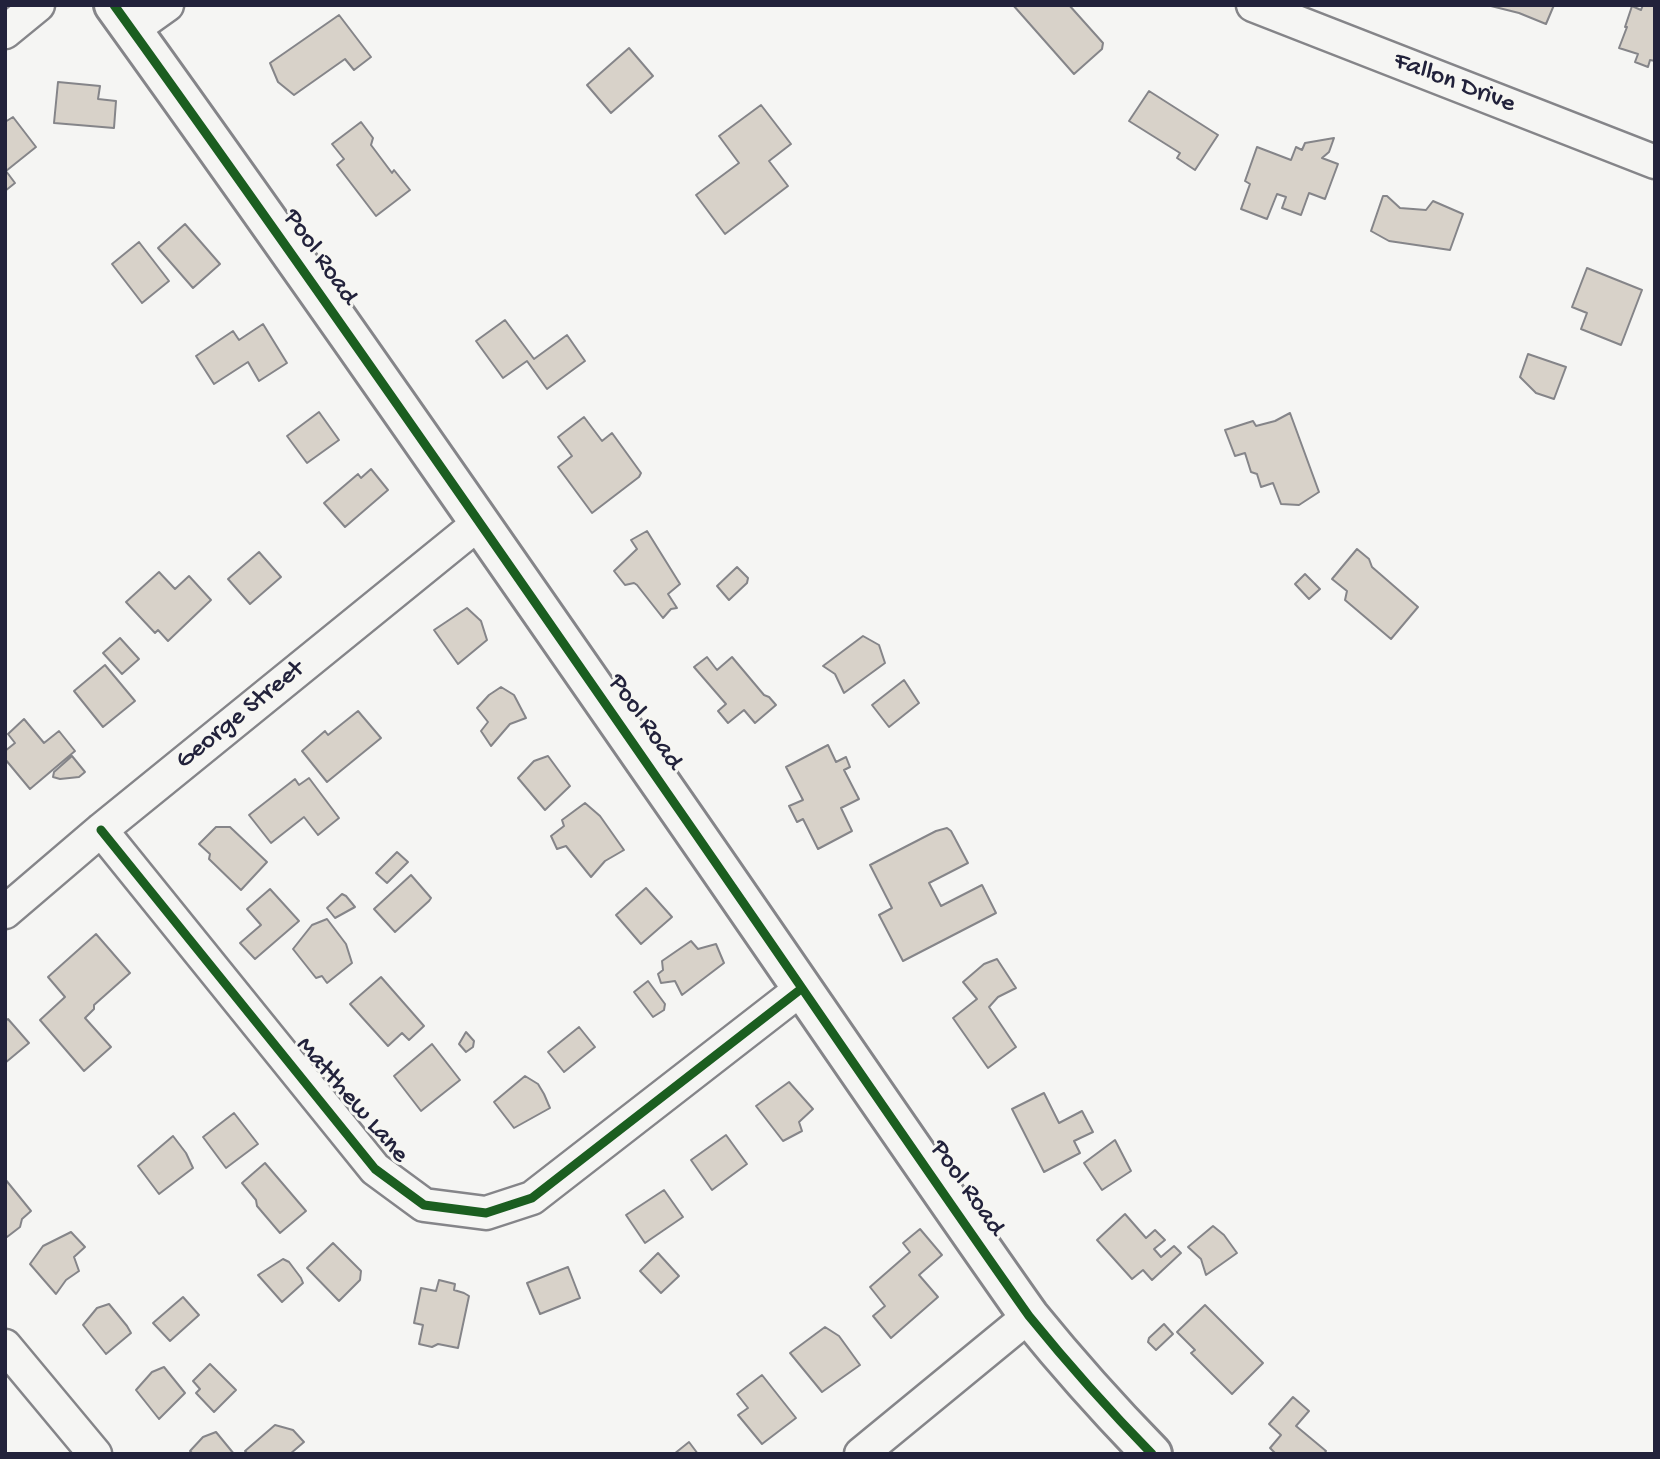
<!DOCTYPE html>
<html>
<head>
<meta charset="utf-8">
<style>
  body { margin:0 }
  #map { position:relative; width:1660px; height:1459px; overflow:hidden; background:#f5f5f3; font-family:"Gochi Hand",sans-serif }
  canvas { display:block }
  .frame { position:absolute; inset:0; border:7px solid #22223b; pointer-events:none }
</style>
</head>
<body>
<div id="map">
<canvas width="1660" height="1459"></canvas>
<div class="frame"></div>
</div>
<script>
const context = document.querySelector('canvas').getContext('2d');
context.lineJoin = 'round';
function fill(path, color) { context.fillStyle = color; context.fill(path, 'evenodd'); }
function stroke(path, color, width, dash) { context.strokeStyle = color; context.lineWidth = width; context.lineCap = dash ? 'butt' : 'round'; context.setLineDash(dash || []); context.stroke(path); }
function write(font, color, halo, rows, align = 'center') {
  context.font = font + ' "Gochi Hand",sans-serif'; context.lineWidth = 6; context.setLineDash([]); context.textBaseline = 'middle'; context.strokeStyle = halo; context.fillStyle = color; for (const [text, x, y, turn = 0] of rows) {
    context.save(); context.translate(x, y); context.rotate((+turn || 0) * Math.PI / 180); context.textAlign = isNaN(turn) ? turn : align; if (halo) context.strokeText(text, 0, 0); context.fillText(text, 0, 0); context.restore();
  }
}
const building = new Path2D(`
  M1013 5H1069L1103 43 1102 49 1074 74Z
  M1487 5H1554L1546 24 1519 13Z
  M1643 5H1655V61L1650 60 1648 67 1635 62 1638 54 1619 48 1627 27H1625L1632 6 1641 10Z
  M339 15 371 57 354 70 345 59 294 95 278 82 270 63Z
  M629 48 653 76 611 113 587 85Z
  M58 82 100 86 98 99 116 101 114 128 54 123Z
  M1149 91 1218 135 1195 170 1177 158 1180 153 1129 121Z
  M761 105 791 144 769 161 788 186 725 234 696 195 739 163 719 136Z
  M13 117 36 147 6 171 15 183 5 191V122Z
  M361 122 373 138 371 145 392 173 394 170 410 190 376 216 337 165 344 159 332 144Z
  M1334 138 1329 152 1322 158 1338 164 1325 199 1309 193 1301 215 1282 208 1286 197 1277 194 1267 219 1241 209 1250 184 1245 181 1257 147 1291 160 1296 147 1302 150 1305 143Z
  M1383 196H1387L1400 208 1426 210 1433 201 1463 214 1450 250 1389 241 1371 231Z
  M185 224 220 264 193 288 158 248Z
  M139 242 169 281 142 303 112 264Z
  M1587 268 1642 290 1621 345 1581 329 1587 313 1572 307Z
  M505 320 534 359 567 335 585 361 547 389 527 361 503 378 476 341Z
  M263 324 287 363 259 381 248 362 214 384 196 356 233 331 239 340Z
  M1528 354 1566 367 1554 399 1536 393 1520 377Z
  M319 412 339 440 307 463 287 436Z
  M1290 413 1319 492 1299 505 1281 504 1273 483 1261 487 1257 474 1251 472 1245 453 1235 456 1225 430 1253 421 1256 426 1275 421Z
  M584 417 602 441 612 433 641 473 639 477 592 513 558 467 572 456 558 437Z
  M371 469 388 490 345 527 324 503 358 474 361 478Z
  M647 531 680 584 668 594 677 608 671 609 663 618 637 585 634 583 625 585 614 571 637 549 631 540Z
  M1357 549 1369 559 1372 567 1418 607 1391 639 1345 600 1347 591 1332 579Z
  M259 552 281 577 250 604 228 579Z
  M737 567 748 578 747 583 729 600 717 586Z
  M159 572 175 589 189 576 211 600 168 641 158 630 155 633 126 602Z
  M1305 574 1320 589 1309 599 1295 584Z
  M467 608 481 621 487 640 458 664 434 630Z
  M863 636 879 645 885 663 844 693 835 674 823 666Z
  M120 638 139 659 122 674 103 653Z
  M707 657 717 670 732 657 764 695 769 697 776 705 755 723 744 710 728 723 718 711 726 704 694 667Z
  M105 665 135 701 103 727 74 691Z
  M904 680 919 703 889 727 872 705Z
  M501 687 514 695 526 718 510 724 491 746 481 731 488 722 477 708 489 695Z
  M358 711 381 738 327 782 302 751 325 731 328 735Z
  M24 719 44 743 59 731 75 751 30 789 5 759V751L15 743 8 734Z
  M828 745 836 762 846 757 850 767 844 770 859 799 841 808 852 831 818 849 803 819 797 822 789 806 803 800 786 767Z
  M72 756 85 772 79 777 60 779 53 777 54 772Z
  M548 756 570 786 545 810 518 778 534 761Z
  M309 778 339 818 318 835 304 817 271 843 249 815 295 779 299 785Z
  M585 803 600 816 624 850 605 861 591 877 566 846 557 849 551 836 564 826 562 820Z
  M216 827H230L267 862 241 890 209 859 210 854 199 844Z
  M947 828 951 831 968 863 929 883 941 906 982 885 996 913 903 961 879 915 892 908 870 865 936 831Z
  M397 852 408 862 387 883 376 873Z
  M411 875 431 898 429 901 395 932 374 909Z
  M646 888 672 917 641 944 616 915Z
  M270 889 299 921 255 959 240 943 261 925 247 909Z
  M342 894 346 896 355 907 335 918 327 908Z
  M327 919 346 944 352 963 327 983 322 976 316 978 293 949 312 925Z
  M96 934 130 973 94 1005V1009L85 1018 111 1047 84 1071 40 1020 65 997 48 977Z
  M691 941 698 949 716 944 724 963 682 995 675 981 661 983 658 974 663 970 662 961Z
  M997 959 1016 988 998 997 989 1007 1016 1047 988 1068 953 1018 977 999 963 982 984 964Z
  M381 977 424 1026 409 1040 402 1033 388 1046 350 1004Z
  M648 981 665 1004 664 1010 653 1017 634 992Z
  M8 1019 29 1043 5 1063V1021Z
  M579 1027 595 1047 564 1072 548 1052Z
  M466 1032 474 1041 473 1047 466 1052 459 1044Z
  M432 1044 460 1080 421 1111 394 1076Z
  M525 1076 538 1084 544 1094 550 1108 514 1128 494 1102Z
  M789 1082 813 1109 799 1122 802 1131 783 1141 756 1106Z
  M1044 1093 1059 1123 1082 1111 1093 1132 1074 1141 1080 1153 1044 1172 1012 1109Z
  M234 1113 258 1144 226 1168 203 1137Z
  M726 1135 747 1164 712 1190 691 1160Z
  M173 1136 186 1153 193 1168 159 1194 138 1166Z
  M1115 1140 1131 1171 1102 1190 1084 1163Z
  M265 1163 306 1211 280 1233 257 1206 256 1200 242 1183Z
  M5 1179 31 1211 22 1219 20 1227 7 1237 5 1234Z
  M664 1190 683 1217 645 1243 626 1215Z
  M1125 1214 1146 1238 1155 1230 1165 1240 1154 1249 1161 1257 1174 1246 1181 1253 1152 1280 1143 1270 1132 1279 1097 1240Z
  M1213 1226 1224 1235 1237 1253 1206 1275 1201 1259 1188 1247Z
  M920 1229 942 1255 919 1275 938 1297 891 1338 873 1316 885 1306 870 1287 910 1252 903 1243Z
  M71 1232 85 1247 74 1257 79 1271 66 1280 56 1294 30 1264 43 1246Z
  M333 1243 361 1271 360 1280 339 1301 307 1268Z
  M658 1253 679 1276 661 1293 640 1271Z
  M283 1259 289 1262 301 1278 303 1283 282 1302 258 1275Z
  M568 1267 580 1298 540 1314 527 1283Z
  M439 1280 455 1284 454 1290 464 1293 469 1296 458 1348 438 1344 432 1347 419 1344 423 1325 414 1323 421 1288 436 1291Z
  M183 1297 199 1315 170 1341 153 1323Z
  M109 1304 127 1326 131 1333 106 1354 83 1325 97 1308Z
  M1205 1305 1263 1363 1232 1394 1191 1353 1195 1350 1177 1332Z
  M1164 1324 1173 1334 1156 1350 1148 1342 1149 1338Z
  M825 1327 839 1336 860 1365 822 1392 790 1353Z
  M210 1364 236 1390 214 1412 196 1393 200 1389 193 1381Z
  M164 1367 185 1393 159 1419 136 1390 152 1372Z
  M762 1375 796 1418 762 1444 738 1415 748 1408 737 1394Z
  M1293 1397 1309 1411 1296 1426 1326 1451 1324 1454H1276L1270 1448 1281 1435 1269 1424Z
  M275 1425 293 1430 304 1442 290 1454H248L245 1451Z
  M216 1432 234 1454H193L190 1451 203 1437Z
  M689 1442 698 1454H674Z`);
const minor = new Path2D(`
  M1253 5 1655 162
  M132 30 167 5
  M5 32 38 5
  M101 830 375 1169 424 1205 486 1213 532 1198 801 989
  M5 912 101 830 479 523
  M5 1346 95 1454
  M861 1454 1029 1316`);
const tertiary = new Path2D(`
  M114 5C302 266 485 530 668 794 789 968 907 1143 1029 1316 1068 1364 1109 1410 1152 1454`);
const cycleway = new Path2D(`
  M114 5C302 266 485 530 668 794 789 968 907 1143 1029 1316 1068 1364 1109 1410 1152 1454
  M101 830 375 1169 424 1205 486 1213 532 1198 801 989`);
const streetNames = [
  ["Fallon Drive",1454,84,21],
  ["Pool Road",319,258,55],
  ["George Street",241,716,-39],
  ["Pool Road",644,723,55],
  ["Matthew Lane",351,1101,49],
  ["Pool Road",966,1189,55]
];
fill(building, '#d8d2c9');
stroke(building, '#858589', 2);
stroke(minor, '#858589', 37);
stroke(tertiary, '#858589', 44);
stroke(minor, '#f5f5f3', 32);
stroke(tertiary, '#f5f5f3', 38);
stroke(cycleway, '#1b5e20', 9);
write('26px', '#22223b', '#f6f6f2', streetNames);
</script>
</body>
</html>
